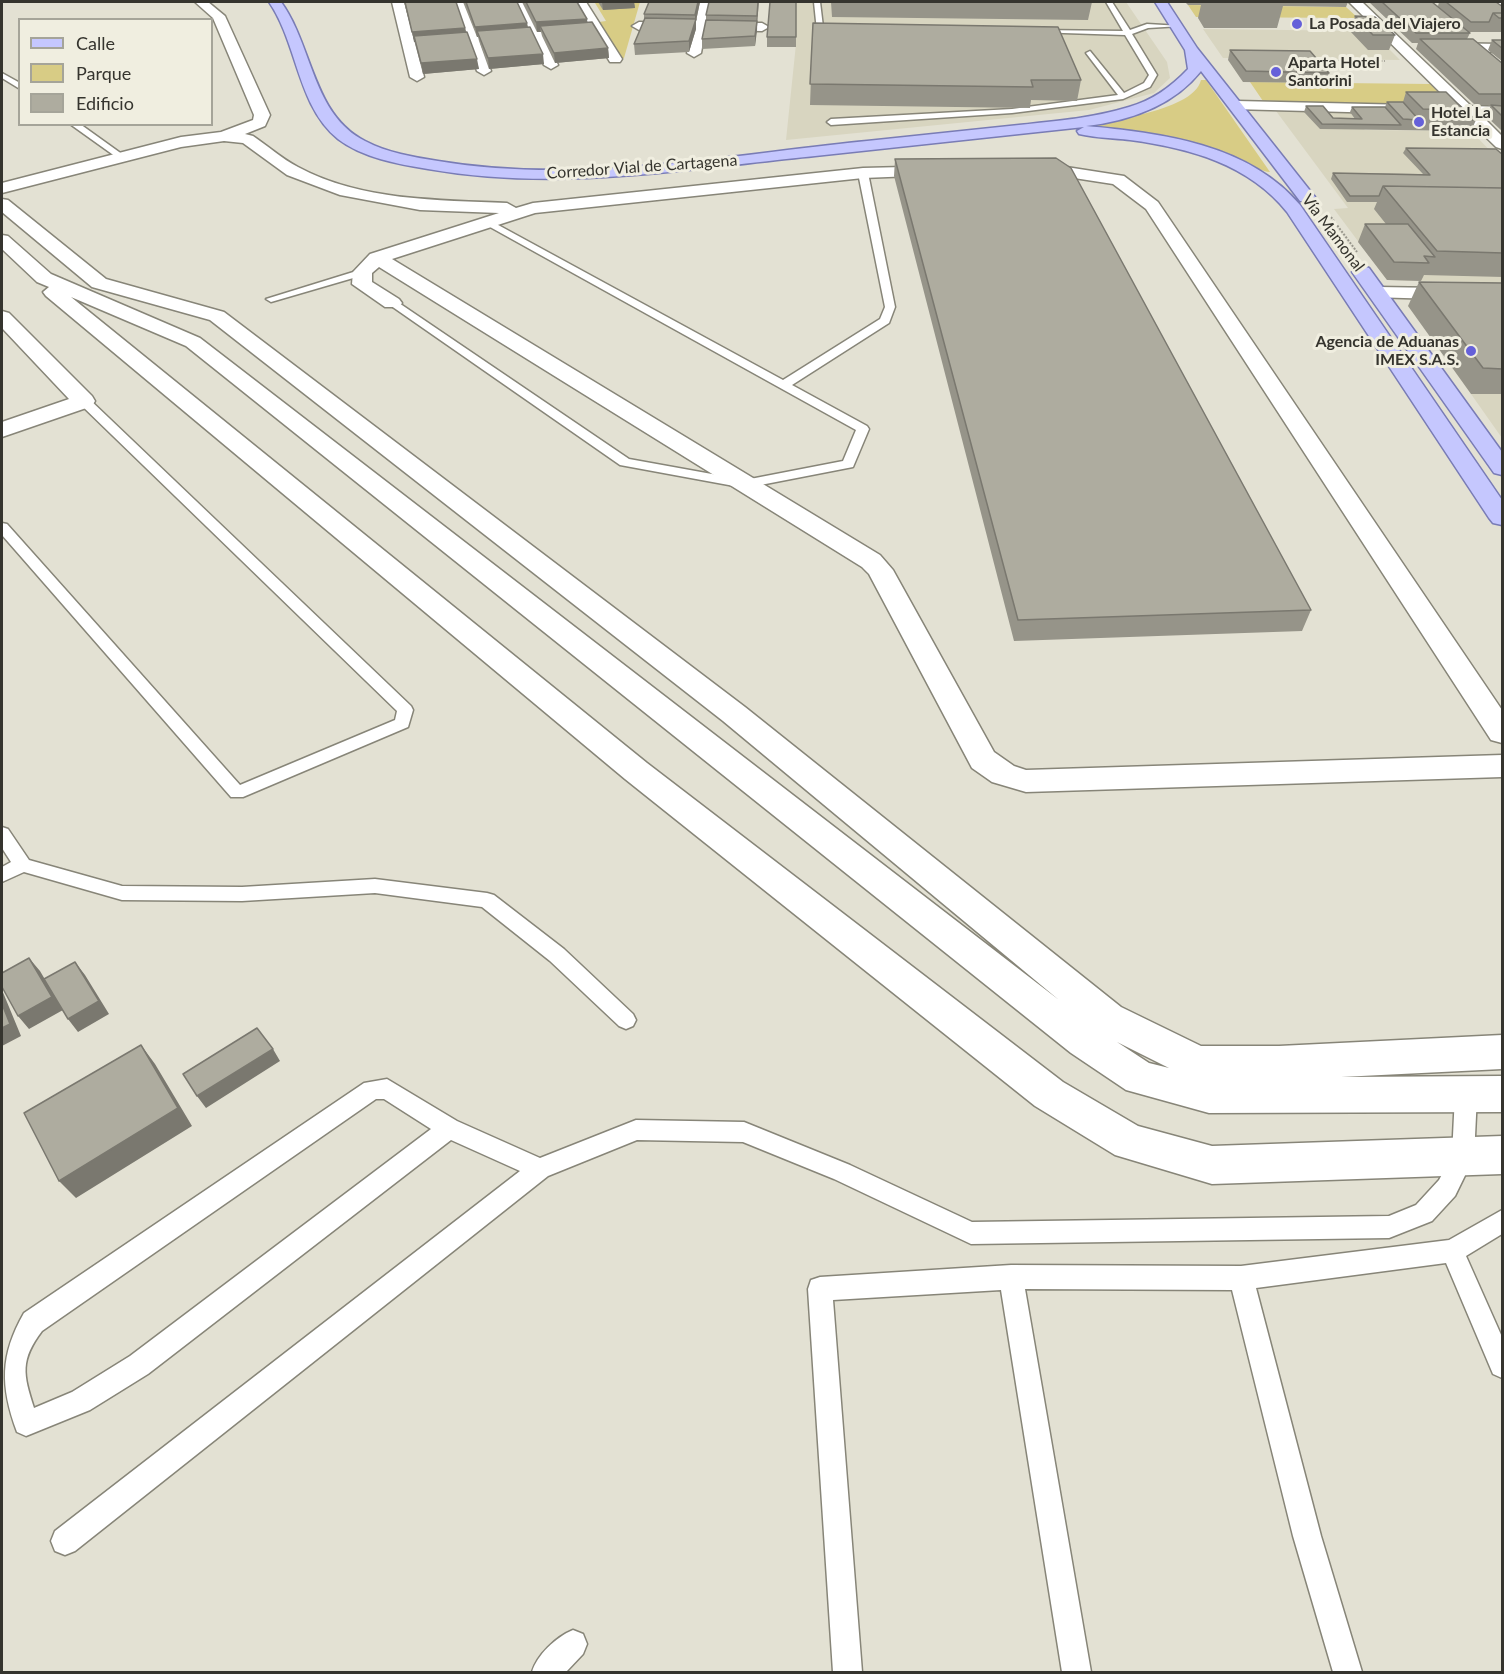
<!DOCTYPE html>
<html>
<head>
<meta charset="utf-8">
<style>
  body { margin:0 }
  #map { position:relative; width:1504px; height:1674px; overflow:hidden; background:#e3e1d3; font-family:Lato,sans-serif }
  canvas { display:block }
  .frame { position:absolute; inset:0; border:3px solid #35342e; pointer-events:none }
  .legend { position:absolute; left:18px; top:18px; width:195px; height:108px; box-sizing:border-box; background:#f0eee0; border:2px solid #a5a499; margin:0; padding:8px 10px; list-style:none; font-size:18px; color:#35342e }
  .legend li { display:flex; align-items:center; gap:12px; height:30px }
  .legend b { width:30px; border:2px solid #a5a499 }
</style>
</head>
<body>
<div id="map">
<canvas width="1504" height="1674"></canvas>
<div class="frame"></div>
<ul class="legend">
<li><b style="height:8px;background:#c5c7fe"></b>Calle</li>
<li><b style="height:16px;background:#d8cc85"></b>Parque</li>
<li><b style="height:16px;background:#aeac9f"></b>Edificio</li>
</ul>
</div>
<script>
const context = document.querySelector('canvas').getContext('2d');
context.lineJoin = 'round';
function fill(path, color) { context.fillStyle = color; context.fill(path, 'evenodd'); }
function stroke(path, color, width, dash) { context.strokeStyle = color; context.lineWidth = width; context.lineCap = dash ? 'butt' : 'round'; context.setLineDash(dash || []); context.stroke(path); }
function write(font, color, halo, rows, align = 'center') {
  context.font = font + ' Lato,sans-serif'; context.lineWidth = 6; context.setLineDash([]); context.textBaseline = 'middle'; context.strokeStyle = halo; context.fillStyle = color; for (const [text, x, y, turn = 0] of rows) {
    context.save(); context.translate(x, y); context.rotate((+turn || 0) * Math.PI / 180); context.textAlign = isNaN(turn) ? turn : align; if (halo) context.strokeText(text, 0, 0); context.fillText(text, 0, 0); context.restore();
  }
}
const built = new Path2D(`
  M796 2H1126L1167 62 1170 78 1154 93 1089 110 786 140 796 44Z
  M1203 29 1371 31 1400 60 1223 58Z
  M1276 111 1350 112 1365 130 1471 131 1502 163V288L1474 287 1470 282 1387 280 1334 209 1348 208Z
  M1471 394H1502V438Z`);
const green = new Path2D(`
  M585 2H640L624 58 619 59 599 22 606 21 595 3Z
  M1188 5 1346 7 1358 18 1196 17Z
  M1201 80H1206L1270 172C1256 171 1234 156 1219 151 1171 134 1119 128 1068 127 1098 122 1193 113 1201 80Z
  M1250 82 1430 84 1452 106 1265 104Z`);
const pathFar1 = new Path2D(`
  M1314 60 1385 61`);
const path = new Path2D(`
  M1331 217 1357 252`);
const lane = new Path2D(`
  M814 2H820L823 27H838L841 31H817Z
  M1106 2H1112L1130 30 1147 24 1181 26 1148 28 1132 34 1157 75 1150 87 1123 99 1012 113 831 125 827 122 831 119 1012 109 1118 95 1086 53 1090 51 1124 93 1144 83 1149 75 1125 35 1033 32 1037 30 1123 31Z
  M1490 2H1502V5Z
  M2 73 20 83V89L2 78Z
  M70 124H80L126 157 119 159Z
  M863 170 868 173 895 307 889 323 792 385 867 426 869 429 853 467 745 488 620 465 387 303 396 301 629 459 745 480 843 461 856 430 481 222 489 220 783 380 880 319 885 307 858 173Z
  M363 269 367 270V274L271 302 266 299Z
  M84 397 88 398 411 706 413 710 408 727 243 797H231L2 535V523L7 524 240 785 395 720 397 711 80 404V398Z
  M2 827 8 829 29 860 122 886 242 887 375 879 487 893 494 895 564 949 633 1014 636 1020 633 1026 626 1029 619 1026 550 961 482 907 375 893 242 901 122 900 24 872 2 882V867L11 862 2 848Z
  M387 1079 457 1121 540 1158 636 1120 744 1122 850 1165 972 1222 1389 1216 1416 1205 1439 1180 1452 1156 1455 1095 1458 1088 1466 1085 1474 1088 1477 1095 1474 1157 1455 1196 1432 1221 1389 1238 971 1244 834 1179 743 1142 637 1140 548 1176 75 1551 65 1555 55 1551 51 1541 55 1531 520 1171 451 1140 148 1374 90 1410 26 1436 17 1432C0 1386 0 1355 24 1313L364 1083ZM376 1099H384L431 1129 130 1356 72 1392 34 1408C23 1374 20 1360 42 1331Z
  M1502 1210V1234L1466 1256 1502 1337V1378L1493 1374 1446 1263 1256 1288 1321 1536 1362 1672H1333L1293 1536 1232 1290 1025 1289 1091 1672H1062L1001 1290 833 1300 862 1672H833L808 1289 811 1280 820 1277 1011 1265 1241 1266 1449 1240Z
  M573 1630 583 1634 587 1644 583 1654 566 1672H532C537 1655 556 1637 573 1630Z`);
const street = new Path2D(`
  M195 2H208L225 16 270 115 265 126 245 134 253 136C268 146 282 159 298 167 361 201 438 200 507 203L516 208 533 203 863 168 944 166 946 170 944 174 938 175 863 178 535 213 392 259 880 555 893 570 994 752 1014 766 1026 770 1502 755V777L1026 792 992 782 972 768 869 574 862 567 379 267 372 273V282L399 299 402 303 399 307H385L352 284 353 272 370 254 499 213 420 210 340 195 287 175 243 143 224 141 181 147 2 193V183L181 137 221 132 253 120 254 115 213 18Z
  M392 2H404L414 40 464 36 452 2H464L477 35 527 31 513 2H525L540 30 589 27 574 2H586L622 59 620 62H610L591 31 585 34 544 37 558 65 551 69 544 65 531 39 480 43 491 71 484 75 477 71 467 44 417 48 424 77 417 81 410 77Z
  M698 2H710L706 23H762L769 27 762 31 705 30 701 53 694 57 687 53 692 30H639L632 26 639 22 693 23Z
  M1349 2H1362L1471 106 1502 107V115H1481L1502 136V149L1496 147 1463 115 1232 109 1229 106 1232 103 1237 101 1454 106Z
  M1438 43 1502 44V52L1433 50V44Z
  M1028 161 1124 176 1158 202 1502 710V743L1491 740 1146 209 1113 184 1022 170 1020 166Z
  M2 199 8 200 106 279 224 312 745 707 1121 1007 1201 1046H1279L1502 1035V1069L1341 1077 1502 1076V1112L1209 1113 1126 1090 1071 1053 186 346 71 297 647 763 1063 1082 1138 1126 1212 1146 1502 1136V1174L1212 1184 1115 1155 1035 1106 625 779 46 296 43 292 49 287 37 282 2 249V235L8 236 51 274 200 338 1059 1000 723 721 210 320 92 287 2 212ZM1117 1042 1169 1068 1149 1063Z
  M1378 287 1502 289V301L1371 297 1368 293 1371 289Z
  M2 311 9 313 92 396 95 401 92 406 2 437V422L69 399 2 328Z`);
const primary = new Path2D(`
  M269 2H281C313 46 312 114 365 141 388 153 413 157 438 161 580 185 726 155 867 141 918 136 968 130 1019 125 1056 121 1093 118 1129 107 1153 100 1171 87 1188 69L1185 50 1155 2H1167L1197 48 1315 197 1312 201H1300L1201 71C1173 106 1129 121 1086 126 1161 133 1249 144 1300 205L1502 500V525L1493 523 1489 518 1287 212C1249 164 1189 148 1130 140 1114 138 1096 138 1079 134L1077 131 1084 127C994 137 905 146 815 156 686 169 558 192 428 169 398 164 363 158 338 139 297 106 298 44 269 2Z
  M1362 266 1369 268 1502 452V475L1494 473 1352 272Z`);
const wall = new Path2D(`
  M404 2 465 28 479 69 423 74Z
  M463 2H517L527 23 528 27 544 64 489 69 479 41 478 37H477Z
  M522 2H577L588 23 608 48 609 58 555 63 542 36 541 32H537Z
  M598 2H634L635 8 603 10Z
  M649 2H700L696 21V29L689 52 635 55 634 44 644 20V14Z
  M709 2H759L755 46 702 49V39L706 20V15Z
  M796 2V47H767V37Z
  M831 2H1092L1088 20 832 17Z
  M1185 2H1348L1346 7 1283 6 1277 28H1204L1198 18 1201 5H1188Z
  M1369 2H1432L1438 6 1439 2H1496L1503 7V32H1468L1470 33 1467 39 1503 64V105H1475L1416 49 1418 43H1412Z
  M1355 16 1395 35 1389 50H1368L1350 31Z
  M813 23 1081 80 1077 101 1031 100 1030 108 810 105Z
  M1492 40H1503V62L1488 50Z
  M1230 50 1329 73 1325 83 1243 82 1228 60Z
  M1406 92H1446L1476 120 1471 131 1320 129 1304 112 1306 106 1333 118 1355 119 1350 112 1352 107H1385L1387 102H1403Z
  M1491 105 1503 106V132L1486 116Z
  M1406 148 1503 155V277L1424 275 1421 281 1387 280 1358 242 1365 224H1386L1374 209 1377 202H1347L1331 179 1333 173 1423 174 1403 153Z
  M895 159 1311 610 1302 631 1014 641 894 176Z
  M1419 282 1503 283V394H1471L1408 306Z`);
const shadedWall = new Path2D(`
  M602 2H634L635 8 603 10Z
  M698 2H700L696 21V29L689 52V41L695 21V15Z
  M758 2 757 31 755 46V36Z
  M587 19 588 28 540 26 541 32H537L536 22Z
  M527 23 528 33 477 31 478 37H477L475 27Z
  M465 28 467 38 415 42H414L412 32Z
  M608 48 609 58 555 63 554 53Z
  M543 54 544 64 489 69 488 58Z
  M477 59 479 69 423 74 421 63Z
  M29 958 40 971 63 1010 29 1029 18 1016Z
  M75 962 85 975 109 1014 78 1032 68 1019Z
  M2 990 21 1036 2 1046Z
  M141 1045 155 1064 192 1126 76 1198 59 1181Z
  M273 1049 280 1061 206 1108 197 1096Z`);
const building = new Path2D(`
  M405 2H456L465 28 412 32Z
  M466 2H517L527 23 475 27Z
  M526 2H577L587 19 536 22Z
  M649 2H698L695 15 644 14Z
  M709 2H758L757 16 706 15Z
  M770 2H796V37H767Z
  M1382 2H1432L1470 33H1416Z
  M1446 2H1496L1503 7V13H1493L1489 22H1471Z
  M1493 13H1503V18H1499Z
  M1355 16 1375 17 1395 35H1373Z
  M645 18 696 19 689 41 634 44Z
  M706 20 757 21 755 36 702 39Z
  M592 22 608 48 554 53 540 26Z
  M813 23 1058 27 1081 80H1031L1033 87 810 84Z
  M530 27 543 54 488 58 477 31Z
  M467 32 477 59 421 63 414 36Z
  M1420 39H1473L1503 64V94H1479Z
  M1492 40H1503V49Z
  M1230 50 1310 51 1329 73 1246 71Z
  M1406 92H1446L1464 110 1423 109Z
  M1387 102H1403L1419 120 1403 119Z
  M1457 103 1476 120H1460L1464 110Z
  M1491 105 1503 106V117Z
  M1306 106H1323L1333 118 1362 119 1352 107H1385L1401 125 1322 124Z
  M1406 148 1496 149 1503 155V188L1383 186 1379 196H1350L1333 173 1430 175Z
  M1056 158 1071 168 1311 610 1018 620 895 159Z
  M1383 186 1503 188V253L1437 251Z
  M1365 224H1408L1435 257 1424 256 1429 263 1394 262Z
  M1419 282 1503 283V369L1483 368Z
  M29 958 52 997 18 1016 2 987V973Z
  M75 962 99 1001 68 1019 44 979Z
  M2 1004 10 1024 2 1028Z
  M257 1028 273 1049 197 1096 183 1074Z
  M141 1045 178 1108 59 1181 24 1113Z`);
const markers = [
  [1297,24,6,"#6560d9"],
  [1276,72,6,"#6560d9"],
  [1419,122,6,"#6560d9"],
  [1471,351,6,"#6560d9"]
];
const farPoinames = [
  ["La Posada del Viajero",1309,24],
  ["Aparta Hotel",1288,63],
  ["Santorini",1288,81],
  ["Hotel La",1431,113],
  ["Estancia",1431,131],
  ["Agencia de Aduanas",1459,342,"right"],
  ["IMEX S.A.S.",1459,360,"right"]
];
const farStreetnames = [
  ["Corredor Vial de Cartagena",642,167,-4],
  ["Vía Mamonal",1333,233,53]
];
fill(built, '#d8d5c0');
fill(green, '#d8cc85');
stroke(lane, '#878578', 3);
stroke(street, '#878578', 3);
stroke(primary, '#797cb5', 3);
stroke(pathFar1, '#98968c', 1.5, [2, 1.5]);
stroke(path, '#98968c', 2, [2, 1.5]);
fill(lane, '#fff');
fill(street, '#fff');
fill(primary, '#c5c7fe');
fill(wall, '#969489');
fill(shadedWall, '#7a786f');
fill(building, '#aeac9f');
stroke(building, '#7a786f', 1.5);
for (const [x, y, r, color] of markers) { const dot = new Path2D(); dot.arc(x, y, r, 0, 2 * Math.PI); context.fillStyle = color; context.fill(dot); stroke(dot, '#f0eee0', 2); }
write('bold 16px', '#35342e', '#f0eee0', farPoinames, 'left');
write('16px', '#35342e', '#f0eee0', farStreetnames);
</script>
</body>
</html>
